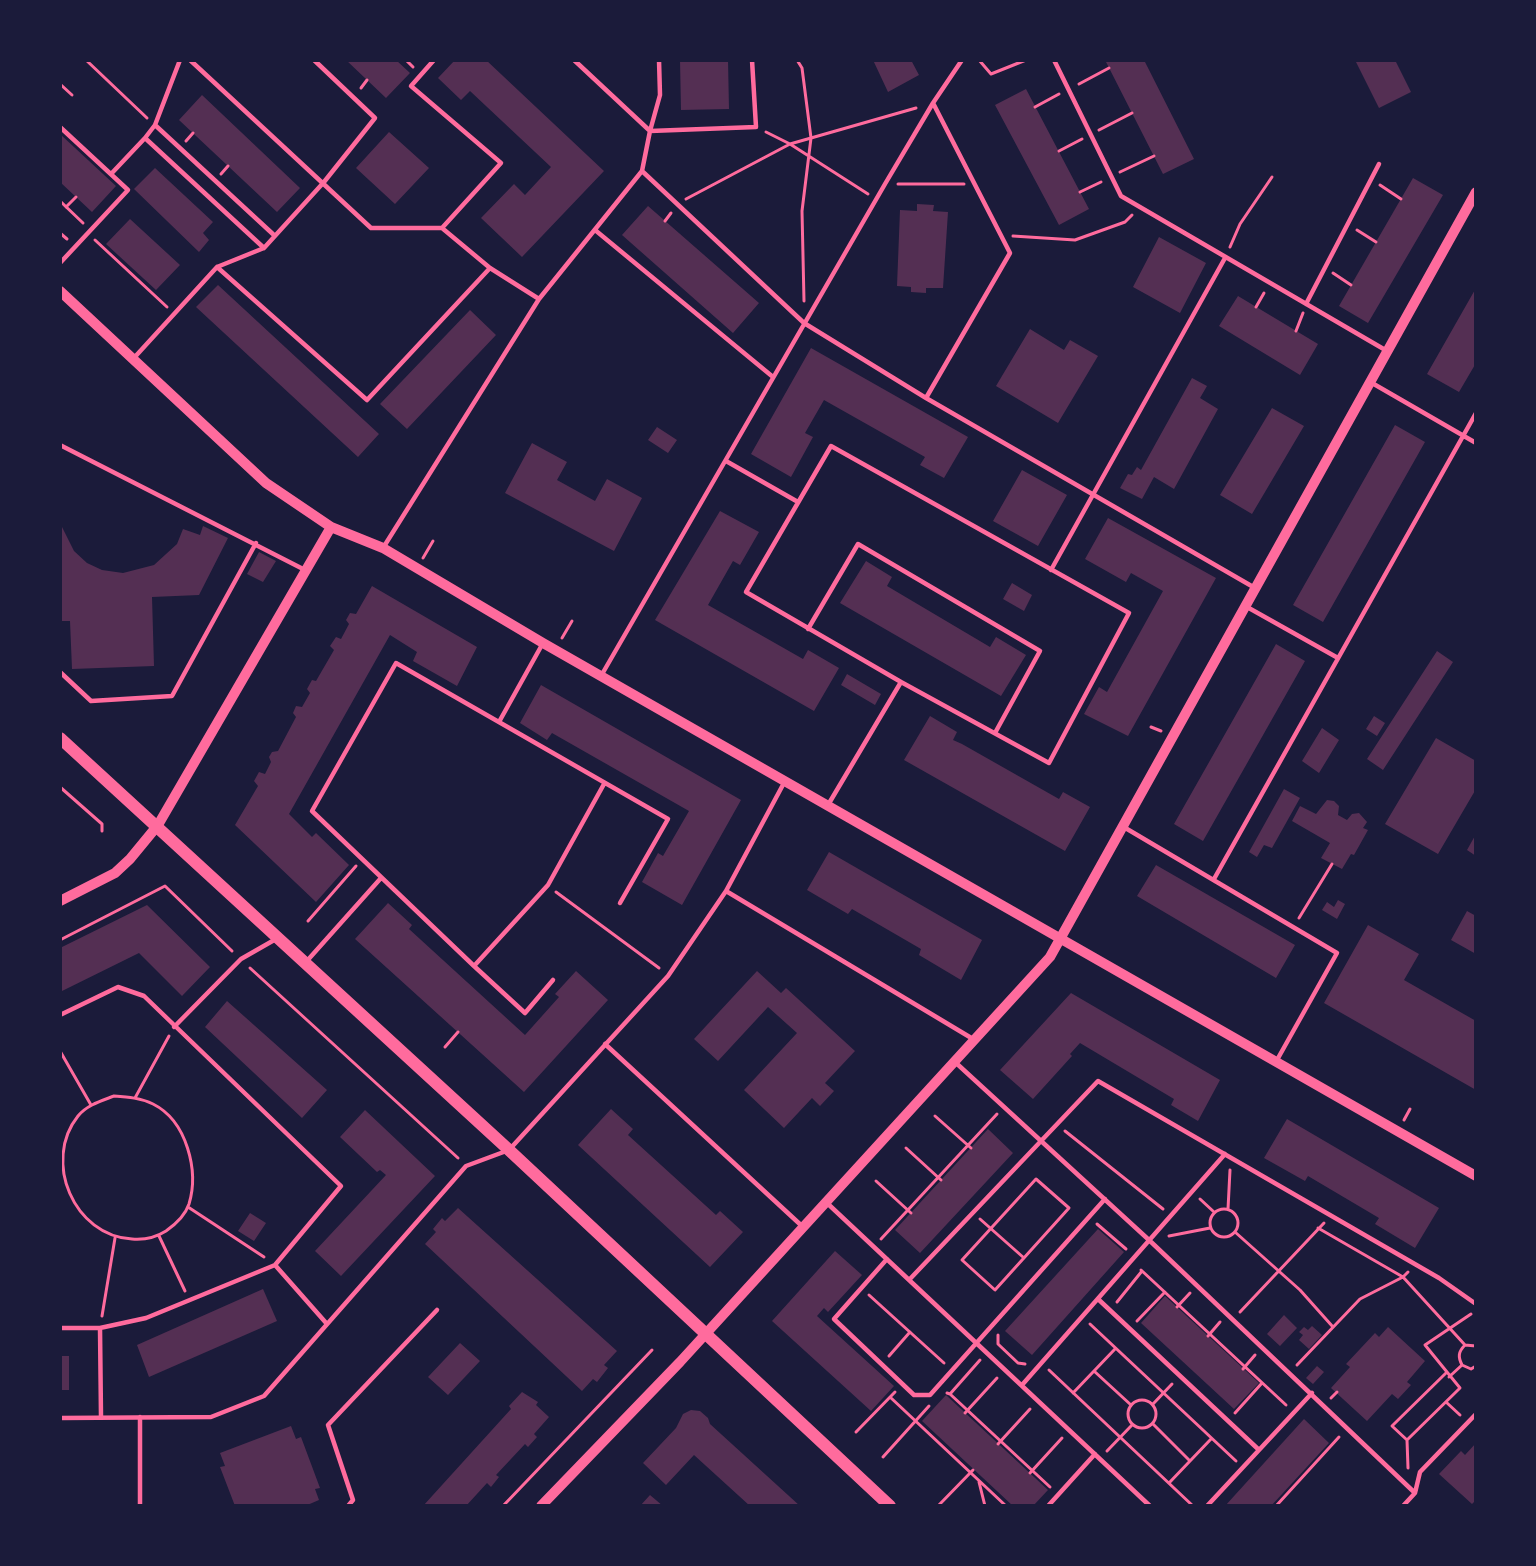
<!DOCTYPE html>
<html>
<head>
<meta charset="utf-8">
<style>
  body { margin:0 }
  #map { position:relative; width:1536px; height:1566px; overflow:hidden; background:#1b1b3a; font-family:Lato,sans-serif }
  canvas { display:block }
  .frame { position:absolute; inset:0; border:62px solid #1b1b3a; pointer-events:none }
</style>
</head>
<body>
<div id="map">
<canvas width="1536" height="1566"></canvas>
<div class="frame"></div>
</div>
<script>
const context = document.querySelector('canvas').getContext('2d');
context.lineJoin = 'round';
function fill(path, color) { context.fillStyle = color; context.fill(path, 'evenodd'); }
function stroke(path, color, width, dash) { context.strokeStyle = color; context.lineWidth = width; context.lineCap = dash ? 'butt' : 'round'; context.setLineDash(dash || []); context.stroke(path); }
const building = new Path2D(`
  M346 60H396L410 73 386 98Z
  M455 60H486L604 171 522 257 481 218 514 184 525 195 551 167 470 91 461 100 438 78Z
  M680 60H728L729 109 681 110Z
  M873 60H911L919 75 888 92Z
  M1105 60H1144L1194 159 1163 174Z
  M1355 60H1395L1411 92 1379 108Z
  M1026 89 1089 209 1059 225 995 105Z
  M202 95 300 188 277 212 179 120Z
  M389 132 429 168 395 204 356 168Z
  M60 134 116 186 92 212 60 182Z
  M155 168 213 222 203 233 209 240 199 252 134 189Z
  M1413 178 1443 195 1368 323 1339 306Z
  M917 204 934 205 933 211 948 212 943 288H926V293L911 292V287L897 286 900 210 917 211Z
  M648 206 759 303 733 333 622 235Z
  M130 219 180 265 156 290 106 244Z
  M1159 237 1206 263 1180 313 1133 287Z
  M218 285 379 434 358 457 196 307Z
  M1476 288V363L1459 392 1427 374Z
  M1238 296 1318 344 1300 375 1219 326Z
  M470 310 496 335 407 429 380 404Z
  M1030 329 1064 350 1070 340 1098 356 1058 423 996 386Z
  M811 348 968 437 944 478 920 465 925 457 824 400 805 433 813 437 791 477 751 454Z
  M1192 378 1207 386 1200 398 1218 409 1174 489 1154 477 1142 499 1120 488 1128 474 1132 475 1137 467 1141 470Z
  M1272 408 1304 426 1252 514 1220 495Z
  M1395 425 1425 442 1323 622 1293 605Z
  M657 427 677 440 668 453 648 440Z
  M532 443 567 462 557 480 595 501 607 479 642 498 614 551 505 493Z
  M1022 470 1067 495 1038 546 993 521Z
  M720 511 759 532 740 565 733 561 708 605 803 659 808 650 839 668 814 711 655 620Z
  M1108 518 1216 578 1128 736 1084 714 1099 687 1107 692 1163 591 1131 573 1126 582 1085 559Z
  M60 523 74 551 87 563 102 570 123 573 154 565 177 544 183 529 200 535 203 526 228 538 199 595 152 597 154 666 72 669 70 621H60Z
  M259 552 276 561 263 582 247 574Z
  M866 561 892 577 887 586 990 647 996 637 1026 655 1001 696 840 603Z
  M1012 583 1032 595 1024 611 1003 599Z
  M372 586 477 647 457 686 413 661 417 652 390 635 289 814 312 837 316 833 349 865 316 902 235 825 258 786 254 781 259 772 265 774 271 762 269 757 272 752 278 751 296 717 293 713 296 706 302 707 310 693 307 689 312 680 316 681 334 650 330 646 336 637 341 639 349 624 346 620 350 613 356 614Z
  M1276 644 1305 661 1203 841 1174 824Z
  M1437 651 1453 662 1383 770 1367 759Z
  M847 674 881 694 875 705 841 685Z
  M541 685 741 800 682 905 642 882 658 853 663 856 689 811 552 733 547 740 520 723Z
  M930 716 957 732 953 740 962 744 1059 799 1063 792 1090 807 1065 851 904 760Z
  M1374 716 1385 723 1377 736 1366 729Z
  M1322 728 1339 740 1319 773 1302 761Z
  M1436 738 1476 761V789L1438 854 1385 824Z
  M1284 789 1300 798 1272 848 1264 845 1257 857 1249 852Z
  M1327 800 1334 801 1339 806 1338 815 1347 820 1352 814 1359 813 1367 822 1363 828 1368 830 1354 855 1351 854 1342 869 1321 858 1330 843 1292 821 1300 806 1316 814Z
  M1476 834V856L1467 850Z
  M829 852 982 940 961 980 919 955 921 949 852 909 848 914 807 890Z
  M1156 865 1295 945 1276 978 1137 896Z
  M1338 900 1345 904 1337 919 1322 910 1327 902 1334 907Z
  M388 903 412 925 409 929 525 1035 559 997 555 994 576 971 608 1000 524 1092 355 939Z
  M147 905 210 967 182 996 139 953 60 992V948Z
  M1467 911 1476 916V954L1451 940Z
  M1368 925 1419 954 1404 980 1476 1021V1090L1324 1003Z
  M757 971 781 993 786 988 855 1051 825 1083 834 1091 820 1106 812 1098 784 1128 744 1090 797 1033 768 1007 718 1061 694 1039Z
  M1071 993 1220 1080 1198 1121 1171 1105 1174 1099 1080 1043 1070 1054 1072 1056 1033 1099 1000 1070Z
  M227 1001 327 1090 302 1118 205 1027Z
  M611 1109 633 1129 628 1135 716 1215 720 1211 743 1232 710 1267 578 1145Z
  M365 1110 435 1176 341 1276 315 1251 386 1175 380 1170 377 1172 340 1137Z
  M1287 1119 1439 1208 1415 1248 1375 1224 1379 1218 1308 1176 1305 1181 1264 1158Z
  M988 1129 1013 1153 920 1253 895 1230Z
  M458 1208 617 1351 604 1365 608 1368 597 1382 593 1379 582 1391 425 1244 436 1232 433 1229 442 1218 445 1221Z
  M250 1213 266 1223 254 1241 238 1231Z
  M1098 1229 1124 1252 1032 1355 1005 1331Z
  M835 1251 862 1275 828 1312 824 1308 817 1316 894 1386 871 1411 772 1321Z
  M263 1289 277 1321 149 1377 137 1345Z
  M1165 1296 1259 1383 1234 1409 1141 1323Z
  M1284 1315 1297 1328 1280 1346 1267 1334Z
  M1312 1326 1322 1335 1309 1349 1299 1340 1303 1335 1299 1332 1304 1327 1308 1330Z
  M1388 1327 1425 1361 1407 1382 1411 1385 1398 1399 1392 1394 1367 1421 1331 1388 1350 1367 1346 1364 1375 1333 1379 1337Z
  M460 1343 480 1361 448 1395 428 1377Z
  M60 1356H69V1390H60Z
  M1317 1366 1324 1372 1313 1384 1306 1378Z
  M522 1392 538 1402 536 1405 549 1417 534 1434 537 1437 528 1447 525 1444 496 1475 499 1477 491 1487 487 1483 466 1506H423L511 1409 509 1406Z
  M946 1395 1048 1490 1033 1506H1013L922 1421Z
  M691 1410 700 1411 708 1418 710 1424 800 1506H750L694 1455 666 1485 643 1463 676 1428 683 1414Z
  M1304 1419 1329 1443 1271 1506H1225Z
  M291 1426 296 1439 301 1437 320 1488 315 1489 319 1500 305 1506H235L220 1467 225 1466 220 1453Z
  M1476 1443V1500L1472 1504 1439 1474 1461 1451 1465 1455Z
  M650 1495 663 1506H640Z`);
const path = new Path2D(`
  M86 60 147 118
  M406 60 413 67
  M797 60 802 68 811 138 802 211 804 301
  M979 60 991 74 1026 60
  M60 84 72 95
  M1079 84 1109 68
  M361 88 367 80
  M1035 107 1059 94
  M1099 130 1132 113
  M766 132 790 144 868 194
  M186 141 193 133
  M1059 151 1082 139
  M1120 172 1154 156
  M221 174 228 166
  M898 184H964
  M1380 185 1401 199
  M1080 192 1101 182
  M686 199 790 144 916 108
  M60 201 83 223
  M66 207 76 197
  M665 221 671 213
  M1357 230 1376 242
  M60 233 67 239
  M1013 236 1075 240 1125 222 1132 215
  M95 240 167 307
  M1230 247 1240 224 1272 177
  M1333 273 1351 285
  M1256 307 1264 293
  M1296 331 1303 313
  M423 558 433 541
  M562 638 572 621
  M1151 727 1161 731
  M60 787 102 824V831
  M556 892 659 968
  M1299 918 1332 864
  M308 921 356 866
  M60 940 165 886 232 951
  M250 968 458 1158
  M445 1047 458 1032
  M60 1051 91 1105
  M114 1096C128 1097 141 1098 153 1104 187 1121 199 1171 189 1204 185 1216 176 1224 166 1231 155 1238 144 1240 132 1239 74 1236 42 1161 78 1116 87 1105 101 1101 114 1096Z
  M135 1098 169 1036
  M935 1116 971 1148
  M1404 1120 1410 1109
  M1065 1131 1163 1209
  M906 1148 941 1180
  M1036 1179 1069 1208 995 1290 962 1260Z
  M876 1181 911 1213
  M1200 1199 1214 1212
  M188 1207 264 1257
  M1210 1223a14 14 0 1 1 28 0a14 14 0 1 1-28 0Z
  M1228 1209 1230 1170
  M980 1219 1024 1258
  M1097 1224 1126 1249
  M1318 1228 1403 1277 1465 1345
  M1235 1232 1300 1290 1333 1327
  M159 1236 185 1291
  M1169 1236 1210 1228
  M881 1239 997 1114
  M1141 1270 1286 1405
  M869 1295 944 1363
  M1117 1302 1142 1271
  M1177 1307 1190 1293
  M1240 1312 1324 1223
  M102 1316 115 1238
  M1137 1321 1165 1292
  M1090 1324 1236 1461
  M998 1335V1344L1018 1363 1025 1364
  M1208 1336 1220 1322
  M1476 1346 1465 1345C1458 1352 1458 1357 1462 1365L1471 1369 1476 1366
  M889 1356 910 1332
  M1297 1365 1360 1299 1403 1277 1408 1272
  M1243 1369 1255 1355
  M1049 1370 1193 1506
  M1094 1371 1131 1405
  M1449 1377 1462 1365
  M947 1393 950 1394 980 1360
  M1073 1393 1115 1349
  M950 1394 1050 1487
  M890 1397 1006 1506
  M1331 1398 1337 1392
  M1128 1414a14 14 0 1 1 28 0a14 14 0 1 1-28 0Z
  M1446 1402 1460 1415
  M1153 1404 1172 1384
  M965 1413 997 1378
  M1235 1413 1262 1383
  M1153 1424 1190 1461
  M856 1432 895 1392
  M1407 1440 1392 1426 1446 1373
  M998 1444 1030 1409
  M1107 1451 1132 1425
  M883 1457 929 1406
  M1408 1468 1407 1440 1460 1388 1425 1345 1471 1314
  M1030 1473 1062 1438
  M979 1482 985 1506
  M1169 1483 1211 1439
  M503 1506 652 1350
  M938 1506 973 1470
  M1276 1506 1339 1437`);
const service = new Path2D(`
  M190 60 371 228H442L490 268 539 299
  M314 60 375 118 324 182 264 248 217 267 367 400 490 268
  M434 60 411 86 501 163 442 228
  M659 60 660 95 650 131 756 127 752 60
  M1054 60 1121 196 1387 351
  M155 125 275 236
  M60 127 128 190 60 263
  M145 138 155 125 180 60
  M642 171 804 323 926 398 1255 588
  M111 174 145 138 264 248
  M595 230 773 377
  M1306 304 1379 164
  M133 359 217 267
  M1372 383 1476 443
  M926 398 1010 253 933 103
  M60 445 305 570
  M831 446 1129 613 1049 763 901 682 746 592Z
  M726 461 798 502
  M383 548 539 299 642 171 650 131 574 60
  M1051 570 1225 258
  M1247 607 1338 658
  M808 629 858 544 1040 651 995 733
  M60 672 91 701 172 696 256 543
  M601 676 885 184 933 103 962 60
  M499 722 543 643
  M604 784 548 885 474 966 312 811 396 663 668 819 620 903
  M828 805 901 682
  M1122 826 1337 953 1277 1060
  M1214 879 1476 413
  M726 891 973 1039
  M306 962 381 878
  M474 966 525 1013 553 980
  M60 1015 118 987 144 996 341 1186 275 1265 146 1318 100 1328H60
  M174 1027 241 959 276 939
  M605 1044 803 1227
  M955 1062 1149 1240 1415 1493
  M827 1203 1150 1506
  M887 1259 834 1319 914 1395H930L1105 1199
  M275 1265 327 1324
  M909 1280 1098 1081 1439 1278 1476 1304
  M1098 1299 1258 1449
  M100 1328 101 1417
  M1022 1385 1225 1154
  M140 1417V1506
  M60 1418 211 1417 264 1396 466 1166 509 1150 668 976 726 891 785 781
  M348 1506 353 1500 328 1425 437 1310
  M1048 1506 1095 1454
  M1207 1506 1312 1393
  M1403 1506 1415 1493 1420 1472 1476 1414`);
const tertiary = new Path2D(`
  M60 291 266 483 331 527 383 548 543 643 1476 1176
  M60 901 115 873 130 859 158 825 331 527
  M541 1506 680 1362 1050 957 1476 192`);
const secondary = new Path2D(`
  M60 738 509 1150 890 1506`);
fill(building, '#542f53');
stroke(path, '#ff6b9d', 3);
stroke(service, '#ff6b9d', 4.5);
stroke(tertiary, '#ff6b9d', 10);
stroke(secondary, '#ff6b9d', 12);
</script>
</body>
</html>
